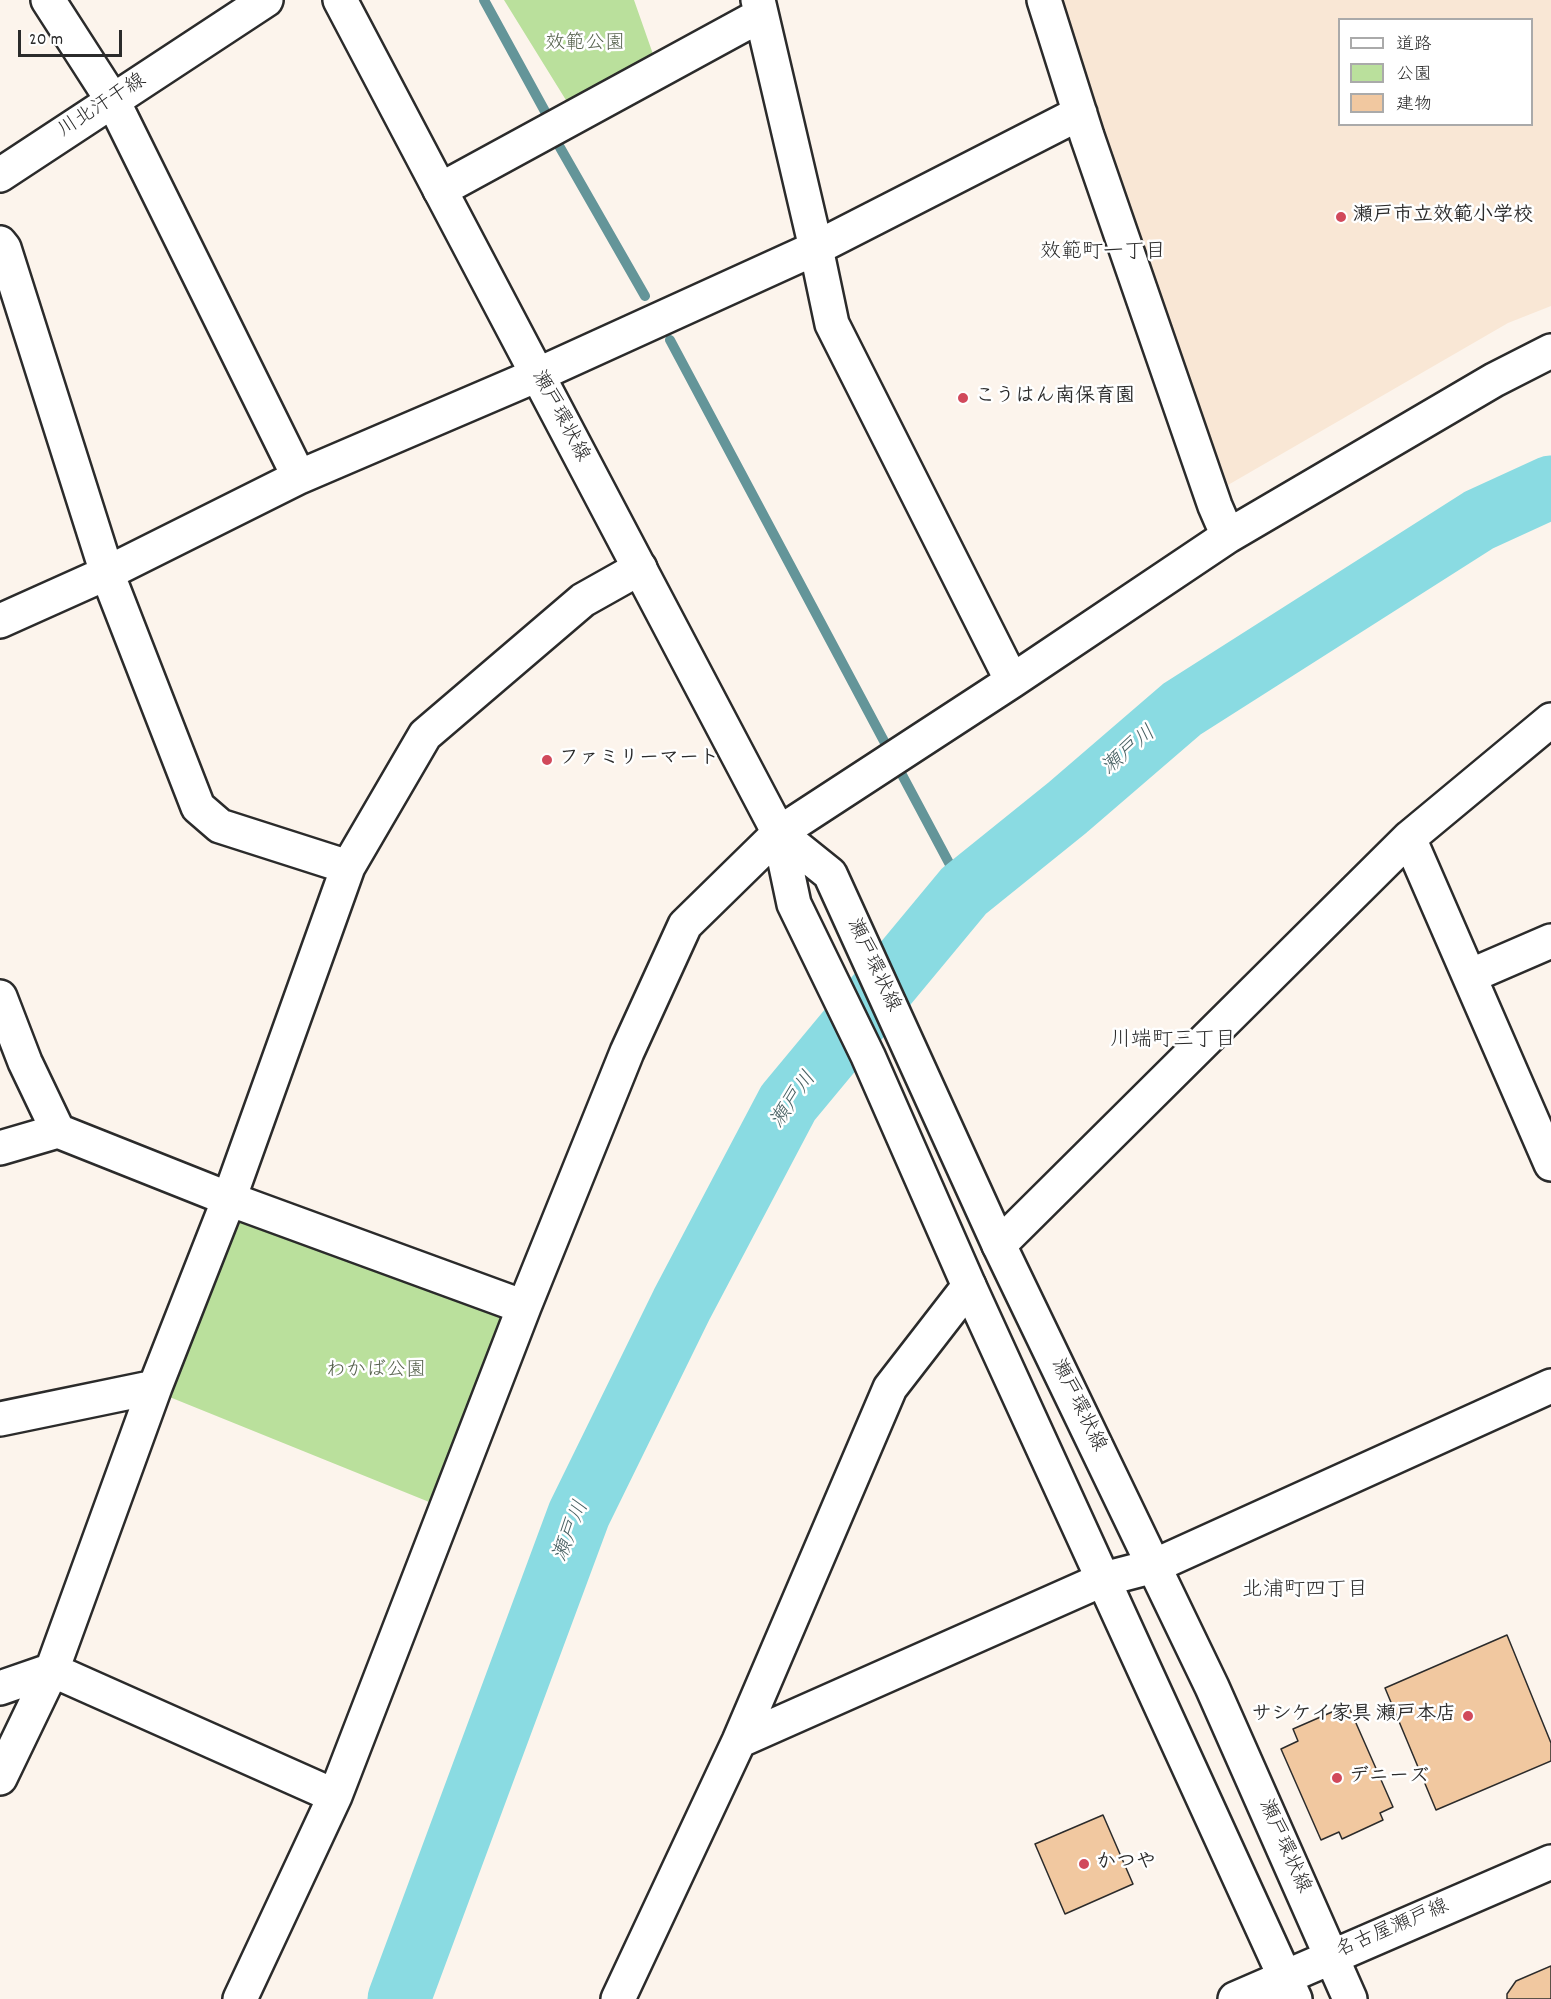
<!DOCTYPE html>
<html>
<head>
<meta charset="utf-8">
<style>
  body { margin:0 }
  #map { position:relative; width:1551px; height:1999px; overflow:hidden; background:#fcf4ec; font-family:Dekko,"Klee One",sans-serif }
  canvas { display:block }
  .legend { position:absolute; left:1338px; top:18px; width:195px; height:108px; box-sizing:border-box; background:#fff; border:2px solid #aaa; margin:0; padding:8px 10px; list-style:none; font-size:18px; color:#2b2b2b }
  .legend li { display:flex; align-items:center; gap:12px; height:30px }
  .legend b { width:30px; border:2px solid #aaa }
  .scale { position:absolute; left:18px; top:30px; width:104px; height:27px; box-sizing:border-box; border:3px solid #2b2b2b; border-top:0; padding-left:8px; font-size:18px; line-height:21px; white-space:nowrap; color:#2b2b2b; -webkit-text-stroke:4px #fff; paint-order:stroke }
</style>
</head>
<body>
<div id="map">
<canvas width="1551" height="1999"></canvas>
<ul class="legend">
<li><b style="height:8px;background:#fff"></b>道路</li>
<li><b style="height:16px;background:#bae09c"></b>公園</li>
<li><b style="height:16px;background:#f1c8a0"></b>建物</li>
</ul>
<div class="scale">20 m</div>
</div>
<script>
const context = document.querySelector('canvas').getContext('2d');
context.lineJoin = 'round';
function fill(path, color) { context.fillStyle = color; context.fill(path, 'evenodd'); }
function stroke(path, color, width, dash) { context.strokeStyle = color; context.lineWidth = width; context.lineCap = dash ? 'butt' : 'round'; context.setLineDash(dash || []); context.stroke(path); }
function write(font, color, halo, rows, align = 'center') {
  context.font = font + ' Dekko,"Klee One",sans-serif'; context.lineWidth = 5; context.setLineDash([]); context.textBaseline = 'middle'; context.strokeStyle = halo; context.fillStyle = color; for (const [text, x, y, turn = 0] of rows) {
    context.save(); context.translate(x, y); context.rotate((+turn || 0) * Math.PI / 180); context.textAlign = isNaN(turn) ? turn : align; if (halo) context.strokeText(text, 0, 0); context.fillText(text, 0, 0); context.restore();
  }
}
const built = new Path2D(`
  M1058 0H1551V306L1508 323 1228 485 1098 128ZM1340 20H1532V124H1340Z`);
const green = new Path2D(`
  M504 0H634L654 57 569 105Z
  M237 1211 512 1315 444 1508 167 1396Z`);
const stream = new Path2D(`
  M484 0 547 115
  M558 144 645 296
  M670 340 964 891`);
const river = new Path2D(`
  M399 1999 579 1514 682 1304 788 1103 964 891 1067 808 1182 709 1479 520 1551 487`);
const building = new Path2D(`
  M1507 1635 1551 1743V1761L1436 1810 1385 1688Z
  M1348 1705 1393 1807 1380 1813 1383 1820 1342 1839 1339 1832 1321 1840 1281 1749 1298 1741 1293 1729Z
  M1103 1815 1133 1884 1065 1914 1035 1844Z
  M1551 1966V1999H1507V1994L1516 1981Z`);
const minor = new Path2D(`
  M48 0 113 101 299 477
  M758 0 816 248 832 324 1012 681
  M1044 0 1087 136 1215 506 1228 536
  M0 175 266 0
  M440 190 761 15
  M0 243 4 248 107 573 198 807 220 826 348 867
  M0 621 107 573 299 477 537 375 816 248 1080 113
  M1409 838 1551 1164
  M1470 976 1551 941
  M0 997 25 1062 58 1131
  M0 1148 58 1131 229 1199 524 1307
  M999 1245 1409 838 1551 720
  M0 1419 155 1387
  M0 1688 52 1670 335 1796
  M739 1741 1104 1579 1154 1566 1551 1386
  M0 1778 52 1670 155 1387 229 1199 348 867 425 735 583 600 640 568
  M240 1999 335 1796 524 1307 627 1052 685 925 779 833 1012 681 1228 536 1494 380 1551 351
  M618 1999 739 1741 890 1388 969 1286`);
const major = new Path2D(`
  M340 0 779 833 794 904 868 1056 969 1286 1295 1999
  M779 833 830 874 999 1245 1212 1687 1350 1999
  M1235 1999 1551 1862`);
const markers = [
  [1341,217,6,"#d1495b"],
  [963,398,6,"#d1495b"],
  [547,760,6,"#d1495b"],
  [1468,1716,6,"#d1495b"],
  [1337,1778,6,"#d1495b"],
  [1084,1864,6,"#d1495b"]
];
const parkNames = [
  ["效範公園",585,45],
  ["わかば公園",376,1372]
];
const streetNames = [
  ["川北汗干線",103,107,-33],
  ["瀬戸環状線",559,417,62],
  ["瀬戸環状線",872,966,65],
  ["瀬戸環状線",1077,1406,64],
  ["瀬戸環状線",1283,1847,66],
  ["名古屋瀬戸線",1393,1930,-23]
];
const poiNames = [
  ["瀬戸市立效範小学校",1353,217],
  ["こうはん南保育園",975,398],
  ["ファミリーマート",559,760],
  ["サシケイ家具 瀬戸本店",1456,1716,"right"],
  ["デニーズ",1349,1778],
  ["かつや",1096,1864]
];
const neighbourhoodNames = [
  ["效範町一丁目",1103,254],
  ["川端町三丁目",1173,1042],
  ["北浦町四丁目",1305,1592]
];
const waterNames = [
  ["瀬戸川",1130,752,-40],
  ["瀬戸川",795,1101,-55],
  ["瀬戸川",573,1532,-68]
];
fill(built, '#f9e7d5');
fill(green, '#bae09c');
stroke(stream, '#649599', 10);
stroke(river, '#8adbe2', 63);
fill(building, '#f1c8a0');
stroke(building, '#2b2b2b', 1.5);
stroke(minor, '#2b2b2b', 38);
stroke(major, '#2b2b2b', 38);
stroke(minor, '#fff', 33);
stroke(major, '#fff', 33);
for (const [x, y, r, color] of markers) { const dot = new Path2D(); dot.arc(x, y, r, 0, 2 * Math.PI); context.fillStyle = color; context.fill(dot); stroke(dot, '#fff', 2); }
write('20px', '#56614d', '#fff', parkNames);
write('20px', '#2b2b2b', '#fff', streetNames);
write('bold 20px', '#2b2b2b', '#fff', poiNames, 'left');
write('21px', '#2b2b2b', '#fff', neighbourhoodNames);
write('italic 21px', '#486062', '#fff', waterNames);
</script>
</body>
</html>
